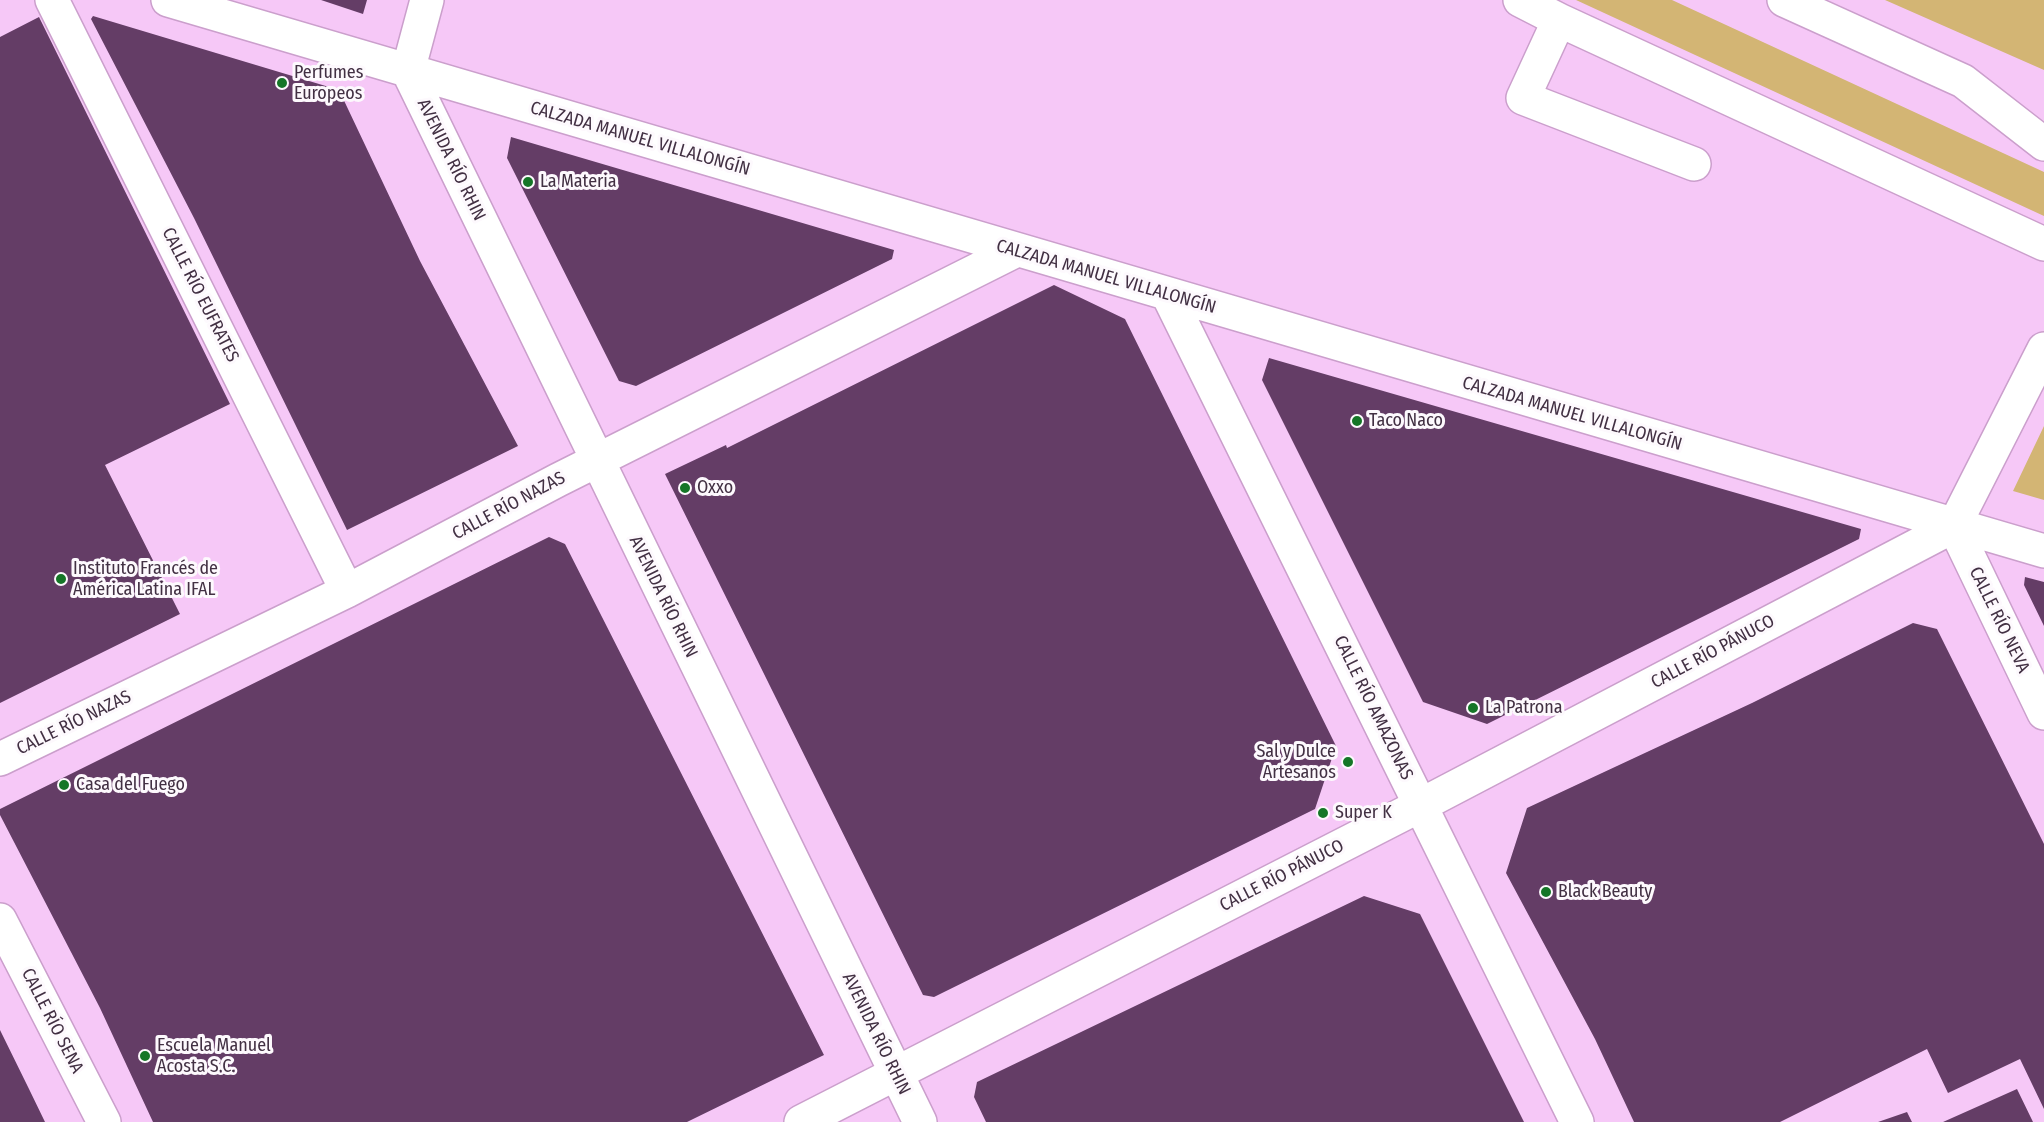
<!DOCTYPE html>
<html>
<head>
<meta charset="utf-8">
<style>
  body { margin:0 }
  canvas { display:block; background:#f6c8f7 }
</style>
</head>
<body>
<canvas width="2044" height="1122"></canvas>
<script>
const context = document.querySelector('canvas').getContext('2d');
context.lineJoin = 'round';
function fill(path, color) { context.fillStyle = color; context.fill(path, 'evenodd'); }
function stroke(path, color, width, dash) { context.strokeStyle = color; context.lineWidth = width; context.lineCap = dash ? 'butt' : 'round'; context.setLineDash(dash || []); context.stroke(path); }
function write(font, color, halo, rows, align = 'center') {
  context.font = font + ' "Fira Sans Condensed",sans-serif'; context.lineWidth = 6; context.setLineDash([]); context.textBaseline = 'middle'; context.strokeStyle = halo; context.fillStyle = color; for (const [text, x, y, turn = 0] of rows) {
    context.save(); context.translate(x, y); context.rotate((+turn || 0) * Math.PI / 180); context.textAlign = isNaN(turn) ? turn : align; if (halo) context.strokeText(text, 0, 0); context.fillText(text, 0, 0); context.restore();
  }
}
const green = new Path2D(`
  M1576 0H1672L2044 172V216Z
  M1885 0H2044V70Z
  M2044 426V500L2013 491Z`);
const building = new Path2D(`
  M321 0H367L363 14Z
  M93 16 339 90 420 261 518 446 347 530 194 218 91 19Z
  M39 17 230 404 105 465 180 614 0 703V37Z
  M511 137 894 250 892 259 636 386 619 381 507 158Z
  M1054 285 1125 319 1336 746 1315 809 934 997 923 995 665 474 726 445 727 448Z
  M1269 358 1861 529 1859 539 1487 724 1423 702 1262 380Z
  M549 537 565 544 824 1055 687 1122H153L100 1008 0 815V809Z
  M2025 577 2044 582V626L2024 585Z
  M1913 623 1937 629 2044 844V1109L2020 1059 1948 1093 1927 1049 1780 1122H1634L1595 1039 1506 873 1527 808 1752 703Z
  M1364 896 1420 914 1524 1122H986L974 1097 977 1082Z
  M0 1030 29 1089 45 1122H0Z
  M2017 1089 2033 1122H1943Z
  M1907 1112 1912 1122H1878Z`);
const minor = new Path2D(`
  M52 0 347 591
  M168 0 2044 551
  M427 0 408 71 920 1122
  M1520 0 1559 20
  M1784 0 1963 81 2044 144
  M1694 164 1523 98 1559 20 2044 244
  M1168 295 1577 1122
  M1954 526 2044 713
  M1954 526 2044 349
  M0 759 347 591 558 480 1017 250
  M0 920 104 1122
  M801 1122 1421 805 1954 526`);
const markers = [
  [282,83,6,"#157627"],
  [528,182,6,"#157627"],
  [1357,421,6,"#157627"],
  [685,488,6,"#157627"],
  [61,579,6,"#157627"],
  [1473,708,6,"#157627"],
  [1348,762,6,"#157627"],
  [64,785,6,"#157627"],
  [1323,813,6,"#157627"],
  [1546,892,6,"#157627"],
  [145,1056,6,"#157627"]
];
const poiNames = [
  ["Perfumes",294,73],
  ["Europeos",294,94],
  ["La Materia",540,182],
  ["Taco Naco",1369,421],
  ["Oxxo",697,488],
  ["Instituto Francés de",73,569],
  ["América Latina IFAL",73,590],
  ["La Patrona",1485,708],
  ["Sal y Dulce",1336,752,"right"],
  ["Artesanos",1336,773,"right"],
  ["Casa del Fuego",76,785],
  ["Super K",1335,813],
  ["Black Beauty",1558,892],
  ["Escuela Manuel",157,1046],
  ["Acosta S.C.",157,1067]
];
const streetNames = [
  ["CALZADA MANUEL VILLALONGÍN",640,139,16],
  ["AVENIDA RÍO RHIN",451,160,64],
  ["CALZADA MANUEL VILLALONGÍN",1106,277,16],
  ["CALLE RÍO EUFRATES",200,295,63],
  ["CALZADA MANUEL VILLALONGÍN",1572,414,16],
  ["CALLE RÍO NAZAS",509,506,-28],
  ["AVENIDA RÍO RHIN",663,597,64],
  ["CALLE RÍO NEVA",1999,620,64],
  ["CALLE RÍO PÁNUCO",1713,652,-28],
  ["CALLE RÍO AMAZONAS",1373,708,64],
  ["CALLE RÍO NAZAS",74,723,-26],
  ["CALLE RÍO PÁNUCO",1282,876,-27],
  ["CALLE RÍO SENA",52,1021,63],
  ["AVENIDA RÍO RHIN",876,1034,64]
];
fill(green, '#d3b574');
fill(building, '#643d66');
stroke(minor, '#cb9fcc', 36);
stroke(minor, '#fff', 33);
for (const [x, y, r, color] of markers) { const dot = new Path2D(); dot.arc(x, y, r, 0, 2 * Math.PI); context.fillStyle = color; context.fill(dot); stroke(dot, '#fdf9fd', 2); }
write('18px', '#423043', '#fdf9fd', poiNames, 'left');
write('18px', '#423043', '#fdf9fd', streetNames);
</script>
</body>
</html>
